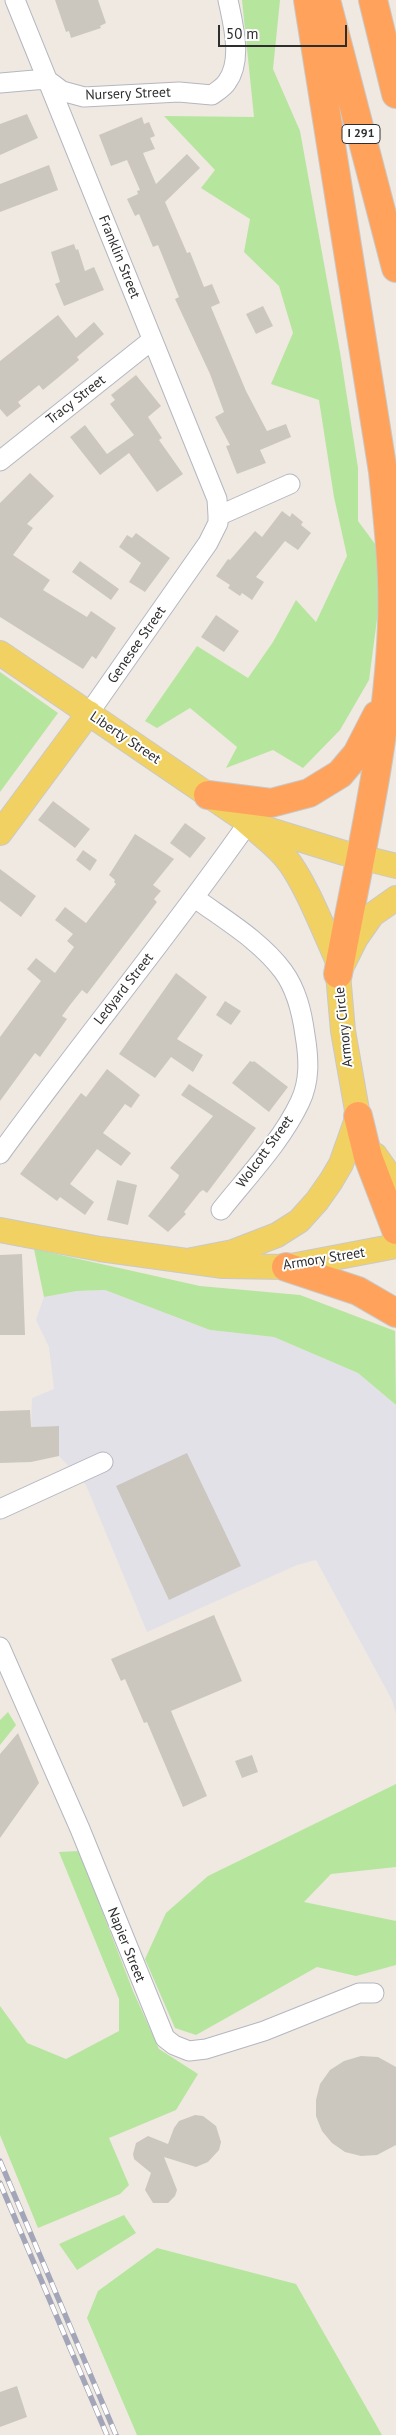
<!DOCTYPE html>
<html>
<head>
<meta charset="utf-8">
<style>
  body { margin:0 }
  #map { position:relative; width:396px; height:2435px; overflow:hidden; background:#efe9e1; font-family:"PT Sans",sans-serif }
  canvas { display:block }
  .scale { position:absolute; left:218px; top:25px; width:129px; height:22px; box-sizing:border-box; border:2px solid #2e2e2e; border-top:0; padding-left:6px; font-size:15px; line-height:18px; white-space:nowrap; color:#2e2e2e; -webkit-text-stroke:4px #fff; paint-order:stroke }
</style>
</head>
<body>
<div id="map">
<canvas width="396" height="2435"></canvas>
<div class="scale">50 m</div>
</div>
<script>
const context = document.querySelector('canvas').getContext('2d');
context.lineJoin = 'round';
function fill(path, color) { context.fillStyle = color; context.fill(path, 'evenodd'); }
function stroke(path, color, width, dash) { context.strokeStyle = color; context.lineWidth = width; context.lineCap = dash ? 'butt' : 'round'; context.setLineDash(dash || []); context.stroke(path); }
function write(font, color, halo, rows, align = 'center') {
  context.font = font + ' "PT Sans",sans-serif'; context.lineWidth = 4; context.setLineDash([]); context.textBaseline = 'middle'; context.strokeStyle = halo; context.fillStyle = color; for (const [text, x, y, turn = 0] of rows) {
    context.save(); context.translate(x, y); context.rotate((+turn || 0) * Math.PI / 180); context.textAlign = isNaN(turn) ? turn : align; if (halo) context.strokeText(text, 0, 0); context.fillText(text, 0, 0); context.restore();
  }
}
const industrial = new Path2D(`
  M105 1290 210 1330 274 1337 358 1373 396 1405V1714L392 1700 316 1560 297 1565 147 1632 86 1485 59 1456 58 1426 31 1427 32 1398 54 1389 49 1347 36 1320 44 1297 77 1291Z`);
const green = new Path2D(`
  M242 0H280L273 69 300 131 340 352 358 468V521L378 548V612L369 680 340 730 303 768 273 750 226 768 237 747 190 708 157 728 145 721 197 646 248 678 273 642 296 600 316 622 347 556 334 497 319 400 271 384 293 333 279 286 244 252 250 219 201 188 215 170 164 116 254 117Z
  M0 672 58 713 0 792Z
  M34 1249 200 1286 300 1295 395 1331 396 1405 358 1373 274 1337 210 1330 105 1290 77 1291 44 1297Z
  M8 1712 16 1725 0 1745V1720Z
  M396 1784V1867L331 1874 304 1902 396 1921V1965L356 1976 317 1967 196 2035 175 2028 145 1959 166 1913 208 1876Z
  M79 1851 133 1991 159 2049 198 2074 176 2110 109 2138 129 2185 120 2194 38 2228 0 2135V2006L27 2043 66 2059 119 2031V1999L59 1852Z
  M124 2215 136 2233 77 2270 59 2244Z
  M157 2248 296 2284 382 2435H137L87 2318 98 2291Z`);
const building = new Path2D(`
  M55 0H98L106 23 100 26 101 28 71 38 69 31 66 32Z
  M27 114 38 138 0 155V124Z
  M142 117 144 124 149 122 155 136 150 138 155 149 143 153 156 184 187 154 200 168 165 202 187 253 190 252 204 287 212 284 220 303 211 307 246 391 267 431 286 424 291 437 260 450 266 463 237 474 226 446 230 445 215 417 224 412 210 374 175 299 179 297 158 245 153 247 139 214 135 216 127 199 138 194 137 191 140 190 127 160 111 166 99 135Z
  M49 165 58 190 0 212V184Z
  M74 244 76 250 78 249 85 271 94 267 104 290 64 306 55 284 60 282 51 252Z
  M263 306 273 326 256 334 246 314Z
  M58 315 76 338 94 322 104 334 77 357 79 360 60 376 43 390 39 385 18 402 21 406 7 417 0 409V361Z
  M136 375 161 406 148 417 162 438 159 440 183 474 157 492 129 453 100 475 70 437 85 425 107 454 134 435 110 404 115 400 111 395Z
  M30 473 54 496 27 524 33 528 13 555 50 580 43 590 87 617 91 611 116 628 96 659 92 656 83 669 0 617V503Z
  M282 511 290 517 292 513 303 522 301 525 311 533 298 550 285 541 256 577 264 582 252 600 242 593 240 596 228 588 230 585 216 576 228 559 230 560 255 531 262 537Z
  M136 533 170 558 145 592 129 582 141 563 119 547 127 535 132 538Z
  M80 561 119 589 111 600 72 572Z
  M216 615 239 631 224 652 201 637Z
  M53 801 90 829 75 848 38 820Z
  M185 823 206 838 190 858 170 843Z
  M135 834 174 859 153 885 161 891 154 899 157 902 87 994 82 990 70 1005 62 1016 67 1019 40 1057 35 1053 0 1101V1037L41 981 27 969 36 958 55 973 74 947 67 941 73 934 55 920 65 907 86 923 116 884 114 882 115 880 109 875Z
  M83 850 97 860 90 871 76 860Z
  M0 869 36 896 21 917 0 901Z
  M176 973 207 997 177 1039 203 1055 193 1072 171 1057 155 1078 119 1054Z
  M225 1001 241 1011 231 1025 216 1015Z
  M250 1061 253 1062 254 1061 288 1087 269 1112 232 1083Z
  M107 1069 140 1095 131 1108 125 1104 103 1133 131 1153 121 1166 97 1149 70 1184 94 1202 85 1215 60 1197 57 1201 20 1174 81 1093 86 1097Z
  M189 1084 256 1128 207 1193 203 1190 200 1192 184 1212 186 1214 168 1232 148 1216 178 1178 179 1175 170 1168 213 1116 181 1095Z
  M117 1180 137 1185 128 1225 107 1220Z
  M22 1254 25 1335H0V1255Z
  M30 1410 31 1427 59 1426V1456L31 1462 0 1463V1411Z
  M187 1453 241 1566 169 1600 116 1486Z
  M214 1615 242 1681 171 1711 207 1796 183 1807 147 1722 144 1723 125 1679 121 1681 111 1659Z
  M18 1733 39 1783 0 1838V1754Z
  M252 1755 258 1772 242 1778 235 1761Z
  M361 2056 378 2057 396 2067V2145L377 2155 361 2156 345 2152 332 2143 322 2131 316 2116V2100L320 2084 330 2070 344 2061Z
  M195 2115 203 2116 216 2126 221 2142 219 2150 208 2162 196 2167 164 2157 177 2190 175 2196 168 2203H153L145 2190 151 2173 134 2159 133 2154 136 2143 148 2136 168 2144 174 2128 179 2121Z
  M17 2386 27 2417 0 2427V2392Z`);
const minor = new Path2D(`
  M15 0 217 499 218 516
  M0 83 46 79 62 91 84 97 179 92 212 95C216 92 224 87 227 82 243 60 233 24 228 0
  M0 461 152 340
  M89 713 208 543 218 523V516L290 484
  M195 898C225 920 261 941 283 971 297 990 302 1013 305 1035 309 1059 310 1081 300 1102 281 1142 248 1176 221 1210
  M0 1154C81 1042 169 936 248 823
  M0 1509 103 1462
  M0 1647 80 1829 165 2038 174 2045 189 2051 206 2049 264 2031 359 1993H374`);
const major = new Path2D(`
  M0 653 242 818C256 831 272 842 285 857 305 880 326 936 340 966
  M257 826 344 853 396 866
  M0 833 89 713
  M375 1155 396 1185
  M0 1230 100 1249 223 1266 286 1267 396 1246
  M192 1260 233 1252 277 1235 299 1221 317 1201 331 1181 341 1164 358 1116 343 1031 338 974 356 938 372 915 396 898`);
const highway = new Path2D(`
  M308 0 383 472C388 522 394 573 392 623 388 742 359 858 338 974
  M326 0 396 268
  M373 0 396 94
  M208 795 271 803 309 793 340 774 357 754 377 715
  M358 1116 368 1157 396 1230
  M286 1267 358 1291 396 1313`);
const rail = new Path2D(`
  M0 2161 116 2435
  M0 2183 107 2435`);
const shields = [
  [361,134,38]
];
const shieldNames = [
  ["I 291",361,134]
];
const streetNames = [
  ["Nursery Street",128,94,-2],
  ["Franklin Street",119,257,68],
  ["Tracy Street",76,400,-38],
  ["Genesee Street",137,645,-55],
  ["Liberty Street",125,738,34],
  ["Ledyard Street",124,989,-52],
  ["Armory Circle",344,1027,-96],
  ["Wolcott Street",265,1152,-54],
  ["Armory Street",324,1259,-9],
  ["Napier Street",126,1945,68]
];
fill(industrial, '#e3e1e8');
fill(green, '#b6e59e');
fill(building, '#cbc7bf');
stroke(minor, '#b4b7c1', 21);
stroke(major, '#c9c9c9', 26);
stroke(highway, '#c9c9c9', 30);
stroke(minor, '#fff', 19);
stroke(major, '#f2d163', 24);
stroke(highway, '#ffa35c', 28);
stroke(rail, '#a3a6b8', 5.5);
stroke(rail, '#fff', 4, [11]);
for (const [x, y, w] of shields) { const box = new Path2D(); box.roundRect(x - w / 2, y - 9.5, w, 19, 4); context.fillStyle = '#fff'; context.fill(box); stroke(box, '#2e2e2e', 1); }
write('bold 12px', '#2e2e2e', null, shieldNames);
write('14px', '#2e2e2e', '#fff', streetNames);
</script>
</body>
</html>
